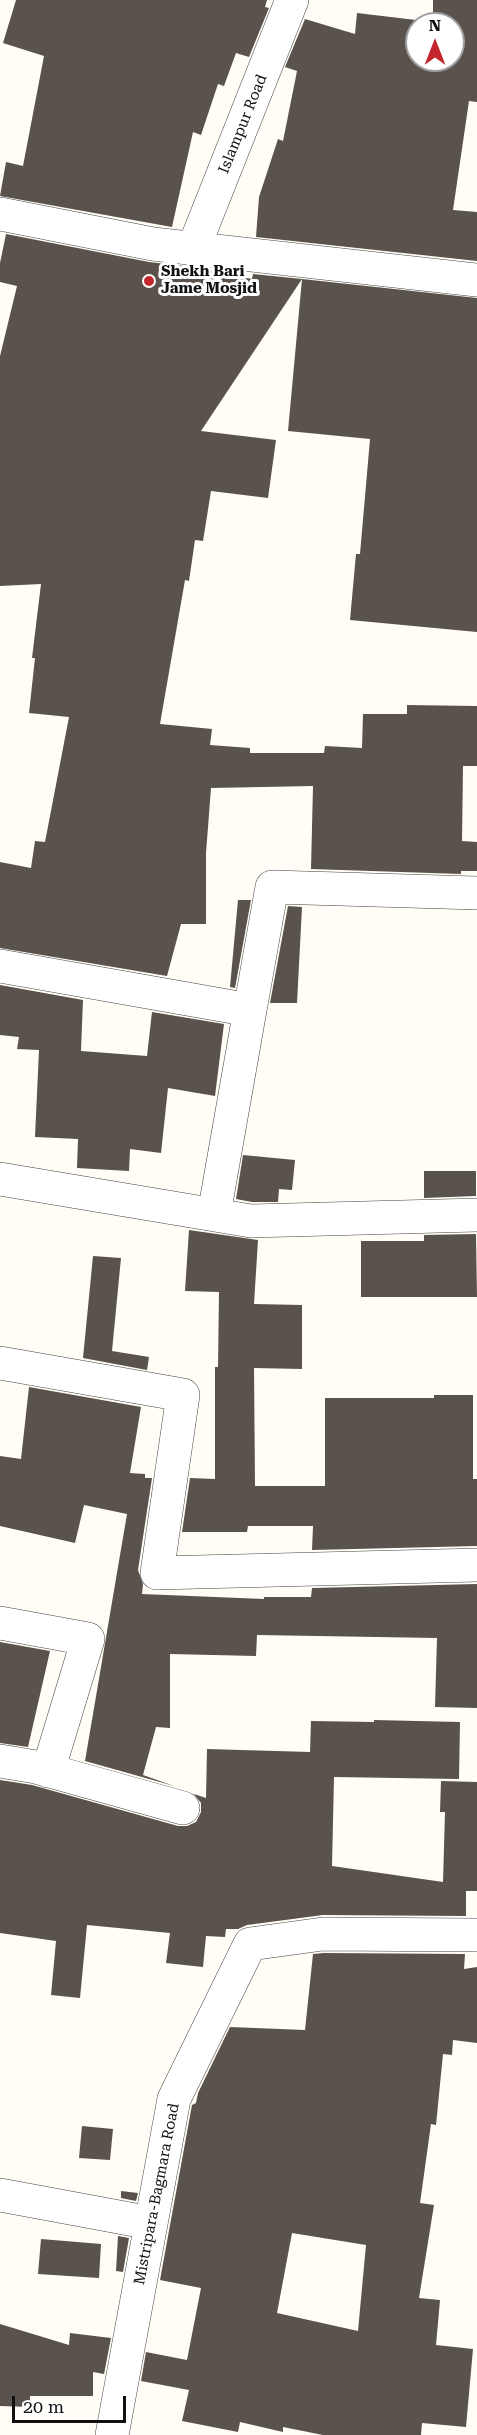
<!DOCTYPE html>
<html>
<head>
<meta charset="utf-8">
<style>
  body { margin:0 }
  #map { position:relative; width:477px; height:2435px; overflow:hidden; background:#fffdf5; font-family:"Roboto Serif",serif }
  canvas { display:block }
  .north { position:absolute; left:405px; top:12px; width:60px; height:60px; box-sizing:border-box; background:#fff; border:2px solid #a0a0a0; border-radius:50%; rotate:0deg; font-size:16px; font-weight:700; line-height:24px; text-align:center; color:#111 }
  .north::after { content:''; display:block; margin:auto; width:21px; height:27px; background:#c4262e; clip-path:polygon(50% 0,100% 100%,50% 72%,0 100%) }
  .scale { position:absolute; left:12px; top:2396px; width:114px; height:27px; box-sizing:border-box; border:3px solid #111; border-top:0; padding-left:8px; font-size:18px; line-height:21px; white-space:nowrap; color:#111; -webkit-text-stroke:4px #fff; paint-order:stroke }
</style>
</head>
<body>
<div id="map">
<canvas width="477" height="2435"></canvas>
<div class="north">N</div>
<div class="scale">20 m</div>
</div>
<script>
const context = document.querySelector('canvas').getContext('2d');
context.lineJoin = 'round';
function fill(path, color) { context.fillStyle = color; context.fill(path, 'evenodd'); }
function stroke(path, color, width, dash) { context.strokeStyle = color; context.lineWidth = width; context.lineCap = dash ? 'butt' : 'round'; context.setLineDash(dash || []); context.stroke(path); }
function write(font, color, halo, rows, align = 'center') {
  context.font = font + ' "Roboto Serif",serif'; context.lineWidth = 6; context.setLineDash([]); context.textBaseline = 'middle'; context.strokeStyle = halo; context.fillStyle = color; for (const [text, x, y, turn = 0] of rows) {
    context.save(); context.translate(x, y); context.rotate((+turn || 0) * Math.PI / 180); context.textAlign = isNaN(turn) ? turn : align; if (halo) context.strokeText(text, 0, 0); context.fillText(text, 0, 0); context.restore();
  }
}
const building = new Path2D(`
  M16 0H267L265 7 269 8 249 57 236 53 224 86 218 84 201 135 193 132 172 227 0 196 6 162 23 166 44 56 3 43Z
  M433 0H477V102L469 101 453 210 477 212V261L256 237 259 197 278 139 283 141 297 71 285 67 305 19 355 34 357 13 433 22ZM417 24H453V60H417Z
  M6 234 149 262 193 267 252 279 253 274 302 279 201 431 276 440 268 498 211 491 203 541 195 540 189 581 185 580 160 724 212 729 210 745 250 748V753H324L325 746 362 748 363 714H407V705L477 706V766H463L462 841 477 842V871H461V874L311 869 313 786 211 788 206 853V924H181L167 976 0 948V862L31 868 35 841 45 842 69 717 29 713 35 658H32L41 584 0 586V356L17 286 0 282V263Z
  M302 279 477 298V632L350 620 356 554H360L370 439 288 431Z
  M238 900H251L235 988 230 987Z
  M288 906 302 907 297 1003H270Z
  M0 985 83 1000 81 1051 147 1056 152 1012 224 1024 215 1096 168 1088 161 1153 130 1149 129 1171 77 1168 78 1139 35 1137 39 1050 17 1049 19 1037 0 1035Z
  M243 1155 295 1160 292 1190 279 1189 278 1202H252L236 1199Z
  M424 1171H476V1196L424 1198Z
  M189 1230 258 1240 254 1304 302 1305V1369L254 1368 255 1486H325V1398H434V1395H473V1479H477V1546L312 1550 313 1526H248L247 1532H182L190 1478 215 1479V1367H218L219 1292 185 1291Z
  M476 1234 477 1297H361V1241H424V1235Z
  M93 1256 121 1258 112 1351 149 1357 147 1370 83 1358Z
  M29 1387 141 1407 130 1473 145 1474V1478H152L138 1570 143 1584 142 1594 264 1599V1597H311L312 1588 477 1584V1708L435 1707 437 1638 257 1635 256 1656 170 1654V1728L156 1727 143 1775 174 1786 85 1761 127 1514 84 1505 75 1543 0 1526V1456L21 1459Z
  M0 1642 50 1651 28 1747 0 1743Z
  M374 1720 460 1722 459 1779 334 1777 332 1866 443 1882 445 1812H440L441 1781 477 1782V1891H466V1916L323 1915 247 1925 238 1929H226L225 1937 206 1936 203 1967 166 1963 170 1933 87 1925 80 1998 51 1995 56 1941 0 1933V1780L32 1785 178 1826H187L196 1822 201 1812V1803L194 1794 206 1798 207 1749 310 1752 311 1721 374 1722Z
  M324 1953 465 1954 464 1969 477 1967V2043L453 2040 452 2055 443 2054 436 2125 431 2124 420 2203 434 2205 419 2298 440 2300 436 2345 473 2349 466 2427 422 2423 421 2435H323L283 2427V2432L240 2422 238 2432 182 2421 189 2390 141 2381 146 2352 187 2360 201 2288 160 2280 192 2105 196 2103 198 2093 230 2027 305 2030 313 1954ZM292 2233 366 2245 358 2331 277 2313Z
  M82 2126 113 2129 110 2160 79 2158Z
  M121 2191 138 2193 136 2201 121 2198Z
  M118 2236 129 2238 123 2272 116 2271Z
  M41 2239 101 2244 99 2278 38 2274Z
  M0 2324 69 2345 70 2333 111 2338 104 2374 93 2372V2396H30V2407L0 2406Z`);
const minor = new Path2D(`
  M194 247 292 0
  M0 966 250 1010 272 887 477 893
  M0 1179 251 1221 477 1215
  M214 1214 250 1010
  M0 1363 183 1395 157 1573 477 1565
  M0 1623 88 1639 48 1771
  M0 1761 36 1767 183 1808
  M0 2195 151 2223
  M112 2435 174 2099 250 1944 323 1934 477 1935`);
const tertiary = new Path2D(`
  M0 214 153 244 477 280`);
const markers = [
  [149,281,6,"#c4262e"]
];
const streetNames = [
  ["Islampur Road",243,124,-68],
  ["Mistripara-Bagmara Road",157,2194,-79]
];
const poiNames = [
  ["Shekh Bari",161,272],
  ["Jame Mosjid",161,289]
];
fill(building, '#5a524d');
stroke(minor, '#444', 34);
stroke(tertiary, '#444', 34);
stroke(minor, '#fff', 33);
stroke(tertiary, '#fff', 33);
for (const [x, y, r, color] of markers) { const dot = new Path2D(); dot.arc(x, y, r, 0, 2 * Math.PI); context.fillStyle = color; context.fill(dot); stroke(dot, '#fff', 2); }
write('15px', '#111', '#fff', streetNames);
write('bold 15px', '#111', '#fff', poiNames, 'left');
</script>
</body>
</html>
